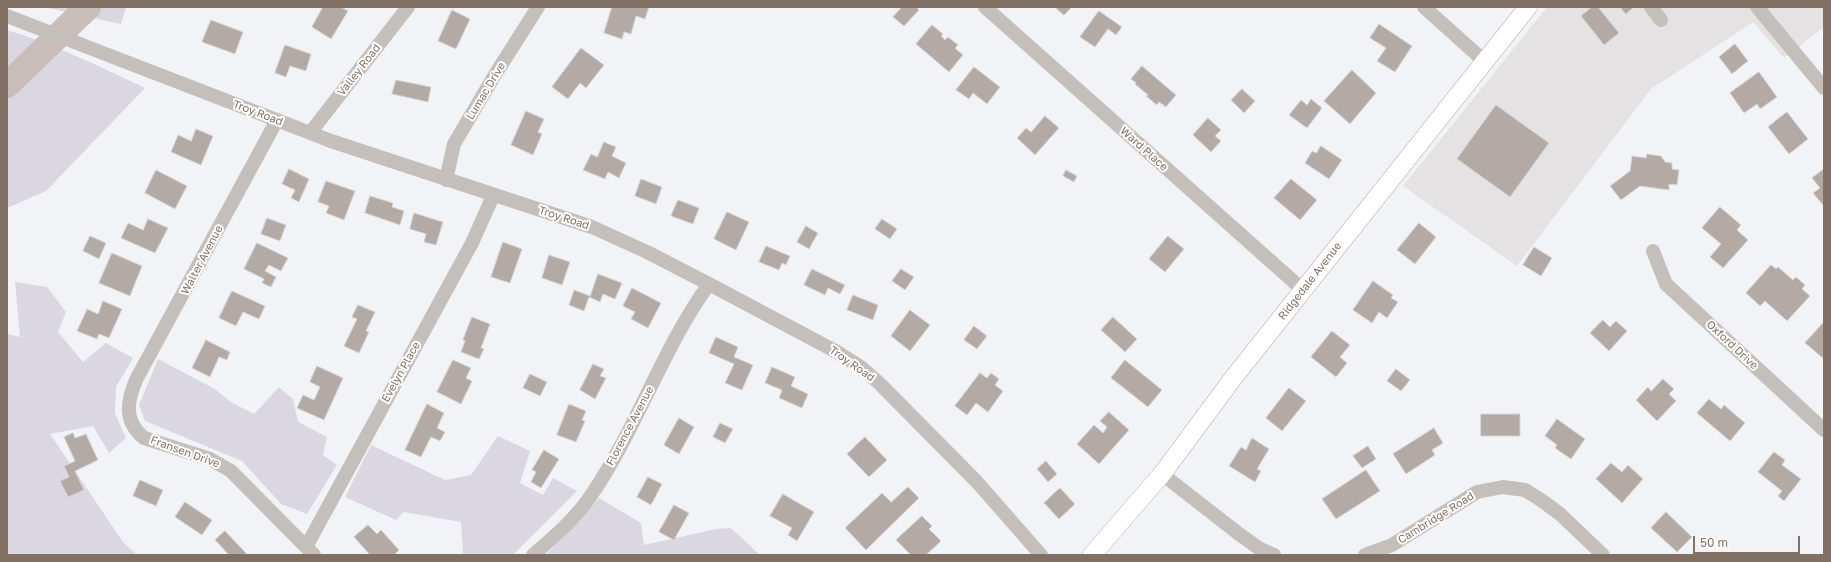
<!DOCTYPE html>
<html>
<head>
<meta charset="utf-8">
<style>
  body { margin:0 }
  #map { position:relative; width:1831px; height:562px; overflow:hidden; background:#f2f3f6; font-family:"Golos Text",sans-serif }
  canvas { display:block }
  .frame { position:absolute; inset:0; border:8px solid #837065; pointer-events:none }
  .scale { position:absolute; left:1693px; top:536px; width:107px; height:18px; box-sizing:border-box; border:2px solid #837065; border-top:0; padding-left:5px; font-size:12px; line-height:14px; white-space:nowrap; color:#837065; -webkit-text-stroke:3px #fff; paint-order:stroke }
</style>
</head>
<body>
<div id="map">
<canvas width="1831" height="562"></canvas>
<div class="frame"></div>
<div class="scale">50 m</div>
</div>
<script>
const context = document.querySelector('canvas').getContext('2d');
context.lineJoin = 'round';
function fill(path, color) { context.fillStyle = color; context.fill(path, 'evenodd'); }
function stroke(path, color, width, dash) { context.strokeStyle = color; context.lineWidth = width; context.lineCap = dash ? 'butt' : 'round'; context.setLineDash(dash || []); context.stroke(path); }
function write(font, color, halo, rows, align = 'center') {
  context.font = font + ' "Golos Text",sans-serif'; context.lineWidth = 4; context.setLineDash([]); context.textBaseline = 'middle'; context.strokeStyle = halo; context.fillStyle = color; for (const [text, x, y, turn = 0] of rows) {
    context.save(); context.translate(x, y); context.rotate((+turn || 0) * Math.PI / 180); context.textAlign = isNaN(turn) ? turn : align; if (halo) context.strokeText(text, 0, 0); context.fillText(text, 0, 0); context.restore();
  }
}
const built = new Path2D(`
  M1547 7H1824V27L1784 58 1753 22 1651 89 1517 266 1403 186Z`);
const green = new Path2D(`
  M44 7H126L121 24Z
  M7 30C55 44 100 67 145 88L46 191 7 208Z
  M15 282 47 287 66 312 58 332 83 362 106 343 133 358 116 387 115 413 126 438 109 453 93 426 50 434 123 542 137 555H7V334L20 337Z
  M158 359 215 389 231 402 254 414 279 387 293 399 298 422 327 437 323 455 337 465 307 514 281 504 242 461 145 421 139 405Z
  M498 436 530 451 520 483 543 495 553 478 577 491 513 555H463L461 522 404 512 396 520 345 497 371 445 445 480 471 475Z
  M599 498 641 523 644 545 716 529 731 528 760 555H546Z`);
const river = new Path2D(`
  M7 85 88 7`);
const building = new Path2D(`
  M323 7H341L348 11 331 39 312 27Z
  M612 7H649L645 19 636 16 631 34 624 32 622 39 604 33Z
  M902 7H916L919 10 904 26 893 17Z
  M1055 7H1072L1064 15Z
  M1592 7H1598L1619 33 1604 45 1581 16Z
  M1620 7H1634L1626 14Z
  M452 10 470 19 456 49 438 41Z
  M1099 11 1122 27 1116 35 1108 29 1095 47 1080 37Z
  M211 20 243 32 235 54 202 42Z
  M1379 24 1412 46 1395 72 1377 61 1386 48 1370 38Z
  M932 25 943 34 941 36 945 40 948 37 958 45 955 48 963 55 949 72 916 44Z
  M1735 44 1748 61 1732 74 1719 57Z
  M285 45 311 54 306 71 290 66 286 77 275 73Z
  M581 48 604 65 586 88 580 83 568 99 552 87Z
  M1142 66 1176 95 1166 107 1159 102 1157 105 1146 96 1148 95 1135 84 1136 83 1131 79Z
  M974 67 1000 87 987 104 973 93 969 99 956 90Z
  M1352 70 1376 93 1350 124 1324 101Z
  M1759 72 1777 97 1760 109 1757 104 1744 113 1730 93Z
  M396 80 431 87 428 102 392 94Z
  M1242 89 1255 101 1244 113 1231 100Z
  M1311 99 1322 108 1307 128 1289 115 1301 100 1307 105Z
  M1496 105 1549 143 1510 197 1457 159Z
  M526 111 544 119 538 132 542 134 533 155 511 145Z
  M1787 112 1808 139 1789 154 1768 127Z
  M1045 116 1059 128 1035 155 1017 138 1026 128 1031 132Z
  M1208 118 1221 130 1215 136 1221 141 1211 152 1193 135Z
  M196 129 213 136 201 165 171 152 178 135 191 141Z
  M604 142 616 147 612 156 626 163 619 178 608 172 605 179 583 170 591 154 597 157Z
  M1321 146 1342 160 1329 179 1305 163 1312 151 1316 153Z
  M1647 154 1661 156 1665 162 1672 163V169L1679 170 1677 185 1669 184V190L1640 186 1621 200 1610 186 1630 171 1632 156 1646 158Z
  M289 169 309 179 299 202 291 198 295 190 282 184Z
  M1824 169V204L1823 205 1813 193 1820 188 1812 178Z
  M156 170 187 186 175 209 145 193Z
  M1066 170 1077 176 1074 182 1063 176Z
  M641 179 662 187 656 204 635 196Z
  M1291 179 1317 200 1300 220 1274 198Z
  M326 181 355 191 344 220 326 213 329 206 318 202Z
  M370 196 393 203 392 207 404 211 400 225 365 213Z
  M678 200 699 208 693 224 671 216Z
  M1720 207 1741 225 1737 230 1748 240 1723 268 1710 257 1721 244 1702 228Z
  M727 212 749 222 736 250 714 239Z
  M414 213 443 222 436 245 424 242 426 234 410 229Z
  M267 218 286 225 280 241 261 234Z
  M148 219 168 228 155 253 121 238 128 223 143 230Z
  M882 219 897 229 890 239 875 229Z
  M1419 223 1436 237 1415 264 1397 250Z
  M806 226 818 233 809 249 797 242Z
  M90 236 106 243 99 259 83 251Z
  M1168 236 1184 249 1165 272 1149 259Z
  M503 242 522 249 510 283 491 277Z
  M257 243 288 258 281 271 269 265 265 271 276 277 271 287 262 283 264 279 244 269Z
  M766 246 790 256 786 265 782 263 779 270 759 262Z
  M1534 247 1552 258 1541 276 1523 265Z
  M112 253 142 266 130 296 99 283Z
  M549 255 570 262 562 285 542 278Z
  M1771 265 1776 269 1778 267 1793 280 1796 277 1805 285 1802 289 1810 296 1787 321 1765 301 1760 306 1746 293Z
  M812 269 845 285 840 294 828 288 825 295 804 285Z
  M901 269 914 277 905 290 892 281Z
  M598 274 622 283 615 299 603 294 600 302 589 297 584 311 569 305 574 290 590 296Z
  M1373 281 1393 295 1391 298 1398 302 1387 318 1379 312 1372 323 1353 310Z
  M632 288 661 303 648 328 631 319 635 312 623 306Z
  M232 291 265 306 259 319 243 312 236 326 219 318Z
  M853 295 878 305 873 320 847 310Z
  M103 301 122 309 109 338 99 334 97 339 77 331 87 309 98 314Z
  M358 305 375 312 366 331 369 332 359 353 344 346 357 319 352 317Z
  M910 310 930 325 910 351 891 336Z
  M472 317 490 324 481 348 484 349 479 359 461 352 465 341 463 340Z
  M1113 317 1137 339 1125 352 1101 330Z
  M1603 320 1610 327 1616 321 1627 331 1609 351 1590 333Z
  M1824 322V359L1805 343Z
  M974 326 987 336 977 349 964 340Z
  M1332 331 1350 345 1340 357 1347 363 1336 377 1311 357Z
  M716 337 738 347 734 357 753 365 742 390 725 383 734 364 709 353Z
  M206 340 230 352 227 360 219 357 210 377 192 368Z
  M453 360 471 368 466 378 472 381 461 404 437 392Z
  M1125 360 1162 390 1148 407 1111 378Z
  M593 364 604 369 600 376 606 378 595 399 580 390Z
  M317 366 343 378 324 420 297 408 303 395 314 400 320 387 310 382Z
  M772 367 795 377 791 386 808 394 802 408 779 398 782 390 765 383Z
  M1396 369 1410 380 1401 391 1387 381Z
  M980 373 987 378 991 373 999 379 995 385 1003 391 988 412 976 403 967 415 955 406Z
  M530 374 547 382 540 396 523 388Z
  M1663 379 1674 389 1669 394 1676 401 1657 421 1636 400 1648 387 1651 391Z
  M1289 388 1306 401 1282 431 1266 418Z
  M1709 399 1721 409 1724 405 1745 423 1730 441 1697 413Z
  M427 404 444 413 437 428 445 432 440 441 431 437 421 457 405 450Z
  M569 404 586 411 582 420 585 421 576 442 557 435Z
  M1109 412 1129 430 1099 464 1077 444 1094 425 1103 433 1107 427 1100 421Z
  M1481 414H1520V436H1481Z
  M679 418 694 427 679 454 664 445Z
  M1557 419 1585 439 1571 459 1555 448 1557 445 1545 436Z
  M720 423 733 429 725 443 713 437Z
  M1434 428 1443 443 1432 450 1435 455 1406 474 1393 454Z
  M73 433 75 438 86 434 98 460 75 471 84 490 68 497 60 481 69 477 64 466 75 461 64 437Z
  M865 437 887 460 869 477 847 454Z
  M1252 438 1269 449 1257 469 1261 471 1255 482 1229 466 1241 447 1246 450Z
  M1368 446 1376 459 1362 468 1353 456Z
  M544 450 559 459 541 488 531 482 536 472 532 470Z
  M1774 452 1785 460 1782 465 1801 479 1784 501 1778 496 1782 491 1758 472Z
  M1046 461 1057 474 1048 482 1037 469Z
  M1611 463 1622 472 1628 465 1643 479 1622 503 1596 479Z
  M1366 470 1380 491 1336 519 1322 499Z
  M648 477 662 484 651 505 637 497Z
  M140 480 163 490 156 506 133 496Z
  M908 487 919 498 866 550 845 528 882 493 891 502Z
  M1060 488 1075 504 1059 519 1044 503Z
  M783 494 814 512 797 541 788 535 792 528 770 516Z
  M185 502 212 520 202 535 175 517Z
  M674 505 689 513 674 540 659 532Z
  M1666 512 1692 537 1677 552 1651 528Z
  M922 516 932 526 929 529 941 541 926 555H911L896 540Z
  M368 525 377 534 381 530 399 550 394 555H370L354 537Z
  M225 531 246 553 244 555H229L215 540Z`);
const minor = new Path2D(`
  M985 7 1303 290
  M1424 7 1484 61
  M1651 7 1661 20
  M1757 7 1824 88
  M7 16 331 141 592 227 647 252 709 284 837 352 862 368 879 383 977 482 1041 555
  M277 120 137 378C127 400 123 421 144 438L210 459 231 471 314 555
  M310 133 408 7
  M446 180 454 144 496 73 538 7
  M1653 251 1666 284 1824 430
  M1162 474 1239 534 1260 549 1274 555
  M306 547 472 243 493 196
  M533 555C554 537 577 517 592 494 637 428 662 349 709 284
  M1365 555 1392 545 1477 492 1503 487 1525 490 1541 500 1560 514 1603 555`);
const major = new Path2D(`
  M1092 555 1162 474 1234 377 1528 7`);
const streetNames = [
  ["Valley Road",359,70,-52],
  ["Lumac Drive",486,91,-59],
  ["Troy Road",258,113,21],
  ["Ward Place",1144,149,42],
  ["Troy Road",564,218,18],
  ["Walter Avenue",202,260,-62],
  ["Ridgedale Avenue",1310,281,-52],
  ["Oxford Drive",1732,345,43],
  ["Troy Road",852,364,35],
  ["Evelyn Place",401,372,-61],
  ["Florence Avenue",630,426,-62],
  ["Fransen Drive",185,452,20],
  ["Cambridge Road",1436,518,-32]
];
fill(built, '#e4e2e3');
fill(green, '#dbd7e0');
stroke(river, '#c9bdbb', 26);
fill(building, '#b4aaa5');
stroke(building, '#d5d5d7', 1);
stroke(major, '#bab5b2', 19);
stroke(minor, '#c5bfbc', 14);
stroke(major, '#fff', 18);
write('11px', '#837065', '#fff', streetNames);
</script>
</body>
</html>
